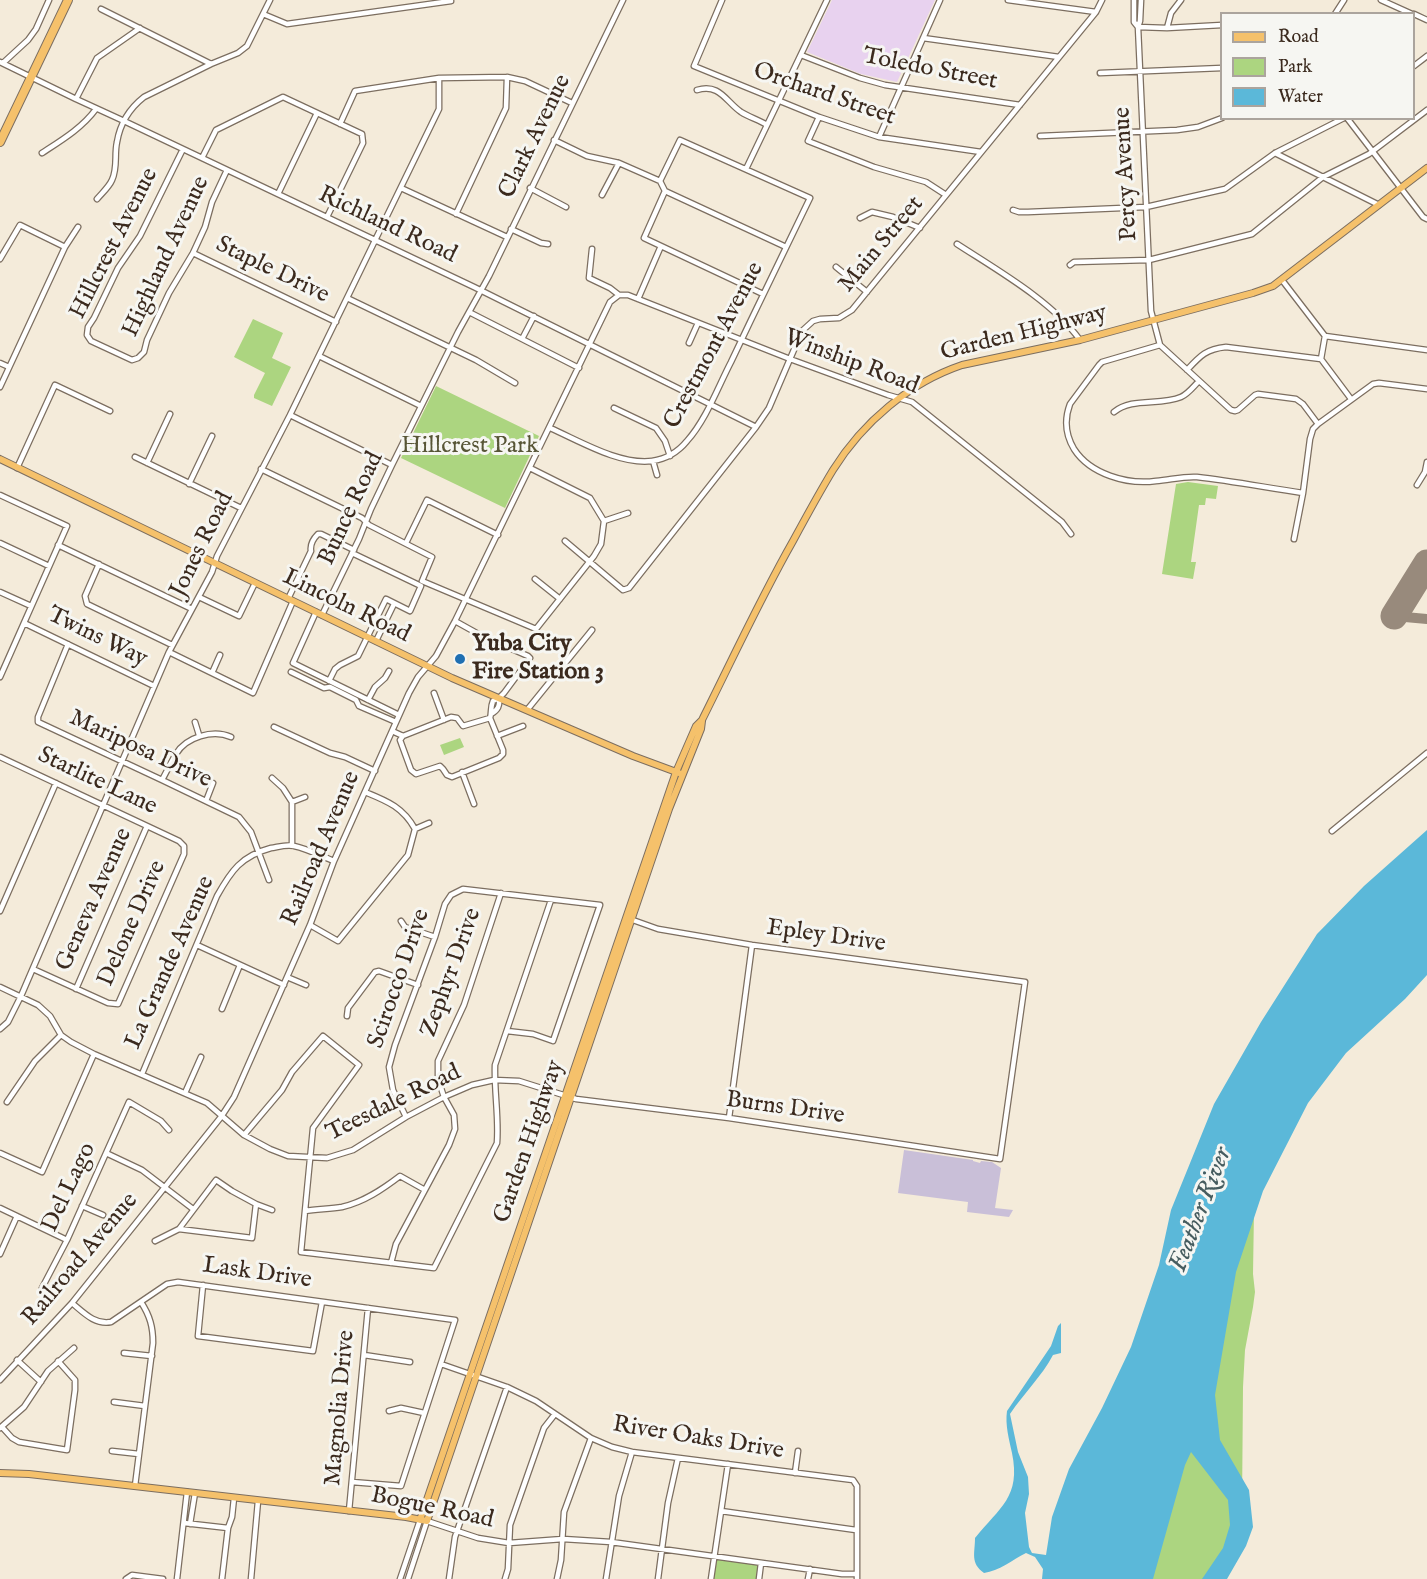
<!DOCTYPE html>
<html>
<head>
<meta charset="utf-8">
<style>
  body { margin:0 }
  #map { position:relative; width:1427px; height:1579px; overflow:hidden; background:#f4ebda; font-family:"IM FELL English",serif }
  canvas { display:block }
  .legend { position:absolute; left:1220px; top:12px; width:195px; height:108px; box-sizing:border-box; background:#f6f6f2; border:2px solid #aba49d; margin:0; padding:8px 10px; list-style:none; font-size:18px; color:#3b2a1e }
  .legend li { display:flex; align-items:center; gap:12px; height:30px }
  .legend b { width:30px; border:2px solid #aba49d }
</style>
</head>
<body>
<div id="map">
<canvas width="1427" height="1579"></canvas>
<ul class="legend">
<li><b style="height:8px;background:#f5c16b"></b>Road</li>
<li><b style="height:16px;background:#acd580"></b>Park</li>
<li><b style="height:16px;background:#5bb8d9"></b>Water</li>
</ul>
</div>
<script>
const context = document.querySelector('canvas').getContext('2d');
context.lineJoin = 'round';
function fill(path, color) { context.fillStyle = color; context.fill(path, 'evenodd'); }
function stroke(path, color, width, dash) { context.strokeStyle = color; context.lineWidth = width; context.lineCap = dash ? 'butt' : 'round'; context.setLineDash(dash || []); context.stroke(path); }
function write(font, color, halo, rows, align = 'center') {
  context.font = font + ' "IM FELL English",serif'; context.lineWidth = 6; context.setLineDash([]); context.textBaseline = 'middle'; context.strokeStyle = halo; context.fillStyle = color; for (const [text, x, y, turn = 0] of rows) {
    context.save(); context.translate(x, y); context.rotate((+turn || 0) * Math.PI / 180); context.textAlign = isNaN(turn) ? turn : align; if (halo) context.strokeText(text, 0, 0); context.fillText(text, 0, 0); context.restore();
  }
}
const built = new Path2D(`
  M832 0H935L897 82 861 74 807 52Z`);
const industrial = new Path2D(`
  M904 1150 973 1160V1161L980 1163 981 1161 992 1162 1001 1168 995 1208 1013 1210 1009 1217 967 1212 968 1202 898 1193Z`);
const green = new Path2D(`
  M253 319 283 333 272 358 291 367 272 406 254 398V395L265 373 234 357Z
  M436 386 539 436 505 508 401 458Z
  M1188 482 1218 486 1216 499 1206 498 1205 505H1199L1191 562H1196L1193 579 1162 574 1176 484Z
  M460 738 464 747 444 755 440 745Z
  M1254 1211 1253 1274 1255 1292 1253 1307 1245 1350 1243 1387 1242 1508 1220 1579H1145L1213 1337Z
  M715 1556 761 1563 759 1579H711Z`);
const water = new Path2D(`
  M1427 830V975L1405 999 1346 1053 1308 1103 1263 1191 1236 1272 1215 1395 1220 1440 1249 1490 1253 1527 1246 1546 1227 1579H1202L1223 1548 1230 1525 1228 1500 1191 1452 1185 1465 1153 1579H1042L1043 1569 1035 1557 1026 1553C1012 1560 999 1571 984 1573 970 1563 975 1553 975 1538 1000 1507 1021 1497 1012 1453 1009 1439 1005 1425 1007 1411L1051 1346 1058 1326 1061 1323V1353L1053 1355C1042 1376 1024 1393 1010 1414L1018 1452 1028 1477 1029 1494 1025 1513 1029 1547 1032 1553 1046 1555 1052 1517 1069 1469 1102 1408 1131 1347 1159 1265 1171 1210 1214 1104 1261 1022 1317 934 1364 886Z`);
const taxiway = new Path2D(`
  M1394 616 1427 619`);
const runway = new Path2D(`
  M1394 616 1427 563`);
const minor = new Path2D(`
  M722 0 694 66 819 117 879 137 981 152
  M1008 0 1096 12
  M1134 0V22L1138 27
  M1141 0 1140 21 1138 27 1151 311 1160 345 1231 410 1235 411 1238 410 1255 395 1258 394 1296 399 1303 404 1318 424
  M1381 0 1412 14
  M101 9 211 64
  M263 14 287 24 451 1
  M1335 14 1344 0
  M1414 14 1427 20
  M1138 27 1167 28 1222 25
  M1167 28 1171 13 1181 0
  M923 38 1059 57
  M801 55 860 78 885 85 1020 105
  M0 62 76 99 124 121 474 287 756 427
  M3 63 28 40 36 29 49 0
  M1414 66 1427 56
  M1100 73 1222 68
  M697 90C720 83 726 102 741 112 749 117 759 120 767 125
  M76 99 97 58 140 28
  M819 117 808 141 874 167 926 182 946 195
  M1347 118 1423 217 1427 219
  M340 124 355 91 439 78 507 77 525 81 572 103
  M1040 136 1177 130 1198 127 1222 118
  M879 137 940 0
  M554 140 587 156 619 163 660 181
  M183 149 140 236 118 268 94 318 88 327 87 335 91 341 132 360 138 358 144 352 147 340 169 293 193 253 205 227 212 202 227 170
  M42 153C62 140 82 128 96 109
  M1275 153 1379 205
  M202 158 216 130 283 97 362 134 363 143 327 217
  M746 169 827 0
  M401 188 507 237
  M530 188 566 207
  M665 191 786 247
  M278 194 317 113
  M602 195 619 163
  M97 199C102 193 109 187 112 180 118 167 114 155 117 142 120 124 130 108 144 97L211 64 238 53 247 46 270 0
  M1013 210 1019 212H1028L1146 207 1225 189 1275 153 1344 118
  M456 214 506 108 507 77
  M860 218 872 212 893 217 920 228
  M511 229 541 243 548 244
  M957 244C997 270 1052 301 1080 340
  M592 249 589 278 610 288 619 295
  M193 253 336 322
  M0 259 20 225 65 247
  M1070 265 1074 262 1149 260 1252 234 1323 177 1369 154 1427 110
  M836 267 867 292
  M1282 280 1325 336 1427 350
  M619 295H628L790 359 888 395 912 402 1062 522 1071 534
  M347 298 476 360 515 383
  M638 299 661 246
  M469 312 579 368
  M1325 336 1321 359 1351 399
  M522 339 534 316
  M689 343 698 323
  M1160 345 1102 362 1099 365 1070 404C1064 420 1065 434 1074 449 1090 474 1127 485 1156 481 1170 480 1183 476 1197 477 1233 481 1268 488 1303 493
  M319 356 421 406
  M0 363 9 367
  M1187 370C1200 356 1206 349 1226 347L1321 359
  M0 387 65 247 78 227
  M614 408 656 428 665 441 670 456
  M1114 412C1132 397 1160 406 1181 397 1188 394 1193 387 1199 381
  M290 415 392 465
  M550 428C580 441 619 465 652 461 666 459 678 452 687 441 706 420 718 387 731 362 757 307 784 252 810 198L680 140 660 181 665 191 644 238 763 294
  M135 457 241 508
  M653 461 657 475
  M147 463 170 414
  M17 468 55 385 110 411
  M261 469 362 518 369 525 432 557 422 581 536 629 594 556 601 544 604 521 590 498 530 468
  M189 484 212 436
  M1417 485 1425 472 1427 462
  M0 495 67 526 0 677
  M604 521 628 513
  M1294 539 1303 493 1310 439 1313 429 1318 424 1373 384 1379 383 1427 389
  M565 541 623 590 629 588 756 427 769 408 802 331 813 321 820 319 839 318 852 310 1096 12 1102 0
  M0 543 49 566
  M406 543 427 500 498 535
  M58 545 192 609
  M99 564 85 596 87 604 172 645
  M535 579 560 599
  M0 592 31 606
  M199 597 239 616 255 583
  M288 599 311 551C310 545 313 539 318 534H321L354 550
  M316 612 293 663 399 715
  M322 615 359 539 371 509 392 465 458 332 489 276 623 0
  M455 621 482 636 528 656 530 658 504 693 499 698 493 701C490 708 492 712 490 718
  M24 623 154 686
  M376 641 394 604
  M68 644 38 717V722L162 780 239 817 251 832 269 880
  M169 652 253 693 293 601
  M291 672 324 688 330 687 356 700 359 706 396 722
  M212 673 220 655
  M329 681 335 669 340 665 358 656 386 599 410 611 421 586 352 553
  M434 693 444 720
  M368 700 375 687 385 678 389 671
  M527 710 592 630
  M491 714C498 710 500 706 499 698
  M195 722 199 735
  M274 727 330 753 345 757 375 771
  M392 731 403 736 451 717 457 718 463 726 490 718 503 750V754L499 758 452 777 447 775 443 769 440 766 416 774 411 770 400 740 403 736
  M497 736 523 726
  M0 757 179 841 184 846V854L118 1004 108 1003 33 969
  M462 772 474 804
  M272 778 283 788 292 802V845
  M162 780C167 771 171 762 176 754 186 737 213 729 231 737
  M206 801 213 783
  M292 802 305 797
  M415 829 429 823
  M1332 831 1427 753
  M0 911 56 783
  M401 921 405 927 435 937
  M310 925 338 941 408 855 415 829C403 807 387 801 365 792
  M197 945 284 985
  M287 977 306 985
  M0 987 38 1005 50 1016 61 1035 71 1042 94 1054 207 1103 244 1135 270 1149 288 1156 327 1158 353 1150 406 1117 444 1097 472 1085 494 1080 519 1081 576 1099 729 1118 1000 1159 1025 982 752 945 658 929 630 919
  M76 989 147 826
  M222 1009 240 965
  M347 1016 348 1008 375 972 379 971 418 985
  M0 1029 8 1022 21 996 169 652 212 572 217 556 290 415 439 109V78
  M142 1074 217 896C231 871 241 856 271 848 278 847 287 844 294 846 308 849 321 856 334 861
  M185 1093 201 1057
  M7 1102 35 1061 61 1035
  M406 1117 393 1090 389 1067 395 1045 435 937 445 904 451 895 463 889 600 905 553 1041 533 1034 507 1031
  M729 1118 752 945
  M244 1135 282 1090 292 1072 323 1036 359 1065 313 1128 301 1252 434 1268 497 1143C499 1117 494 1091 495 1065L551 900
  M0 1153 42 1172 94 1054
  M106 1153 142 1170 193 1209
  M256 1204 272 1210
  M82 1206 103 1215
  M0 1208 67 1240
  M305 1211C317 1209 330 1209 342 1207 364 1202 383 1189 400 1176L425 1190
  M155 1241 179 1229 252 1238 256 1204 232 1191 216 1180 179 1229
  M0 1254 17 1216
  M391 1263 396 1244 449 1145 455 1129 454 1115 444 1097 438 1079V1061L464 1005 501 893
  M203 1285 198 1336 313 1351 322 1302
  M42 1288 67 1240 129 1102 161 1121 169 1130
  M72 1303C84 1313 95 1325 111 1322L167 1284 178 1282 455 1320 401 1486 352 1482
  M124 1353 152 1356
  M364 1355 410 1362
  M17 1360 41 1382
  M441 1364 507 1387 536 1401 591 1438 612 1447 632 1452 853 1480 857 1486V1579
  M0 1380 72 1303 221 1117 234 1097 310 925 334 861 409 693 418 677 436 656 455 621 610 302 619 295
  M114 1402 145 1406
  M389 1411 401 1408 424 1413
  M2 1427 12 1438 19 1442 67 1450 75 1390V1380L58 1361
  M0 1428 24 1407 48 1371 74 1348
  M112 1451 139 1454
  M795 1473 798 1451
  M135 1486 153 1343C153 1327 150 1316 141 1302
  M349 1511 368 1308
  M721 1511 856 1530
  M184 1523 228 1528 222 1579
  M190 1524 195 1493
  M228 1528 232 1517 234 1498
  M126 1579 132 1575 163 1579
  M177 1579 187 1492
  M251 1579 258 1501
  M400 1579 420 1520
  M408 1579 427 1521 478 1538 509 1543 563 1539 611 1542 842 1574H857
  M449 1579 455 1537 507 1387
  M505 1579 508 1569 510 1525 544 1428 555 1414
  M557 1579 561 1560 564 1512 591 1438
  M606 1579 619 1496 632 1452
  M658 1579 668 1503 678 1458
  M711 1579 728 1464
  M759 1579 761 1563
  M808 1579 810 1569`);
const major = new Path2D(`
  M0 459 452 678 633 756 679 773
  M0 1473 29 1474 406 1517 427 1521 669 809 701 729 702 721
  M420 1520 676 772 696 726 702 720C732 660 760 599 793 541 806 517 819 493 833 470 863 422 909 383 962 365L1080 340 1253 293 1273 286 1427 168`);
const highway = new Path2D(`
  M0 142 68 0`);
const markers = [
  [460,659,6,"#1f6fb2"]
];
const streetNames = [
  ["Toledo Street",930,70,11],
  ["Orchard Street",824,95,19],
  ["Clark Avenue",536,137,-64],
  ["Percy Avenue",1127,174,-93],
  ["Richland Road",387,226,25],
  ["Hillcrest Avenue",115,244,-63],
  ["Main Street",882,245,-50],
  ["Highland Avenue",167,257,-65],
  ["Staple Drive",272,271,26],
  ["Garden Highway",1024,334,-14],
  ["Crestmont Avenue",715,346,-62],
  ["Winship Road",851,363,21],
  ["Bunce Road",352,509,-65],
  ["Jones Road",203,545,-64],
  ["Lincoln Road",346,607,26],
  ["Twins Way",97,638,26],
  ["Mariposa Drive",140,750,25],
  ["Starlite Lane",97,782,25],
  ["Railroad Avenue",322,849,-67],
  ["Geneva Avenue",95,900,-66],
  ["Delone Drive",133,924,-66],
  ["Epley Drive",826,937,8],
  ["La Grande Avenue",171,963,-66],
  ["Zephyr Drive",452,973,-70],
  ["Scirocco Drive",400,979,-71],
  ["Teesdale Road",394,1104,-26],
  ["Burns Drive",785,1109,8],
  ["Garden Highway",530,1142,-71],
  ["Del Lago",70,1188,-65],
  ["Railroad Avenue",81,1260,-50],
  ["Lask Drive",257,1274,8],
  ["Magnolia Drive",341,1408,-85],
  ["River Oaks Drive",698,1439,9],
  ["Bogue Road",432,1509,12]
];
const parkNames = [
  ["Hillcrest Park",470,447]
];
const poiNames = [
  ["Yuba City",472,645],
  ["Fire Station 3",472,673]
];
const waterNames = [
  ["Feather River",1202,1210,-69]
];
fill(built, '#e8d2ef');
fill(industrial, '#c9bfd8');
fill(green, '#acd580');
fill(water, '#5bb8d9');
stroke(taxiway, '#988a7c', 10);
stroke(runway, '#988a7c', 27);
stroke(minor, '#7c6e60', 7);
stroke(major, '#7c6e60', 8);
stroke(highway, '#7c6e60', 10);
stroke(minor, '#fff', 4.5);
stroke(major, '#f5c16b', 6);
stroke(highway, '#f5c16b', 8);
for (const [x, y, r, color] of markers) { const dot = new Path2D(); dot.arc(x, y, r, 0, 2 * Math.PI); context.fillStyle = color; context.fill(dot); stroke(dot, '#f6f6f2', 2); }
write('24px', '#3b2a1e', '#f6f6f2', streetNames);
write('24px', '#575536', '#f6f6f2', parkNames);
write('bold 24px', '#3b2a1e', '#f6f6f2', poiNames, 'left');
write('italic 26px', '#465c5f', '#f6f6f2', waterNames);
</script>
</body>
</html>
